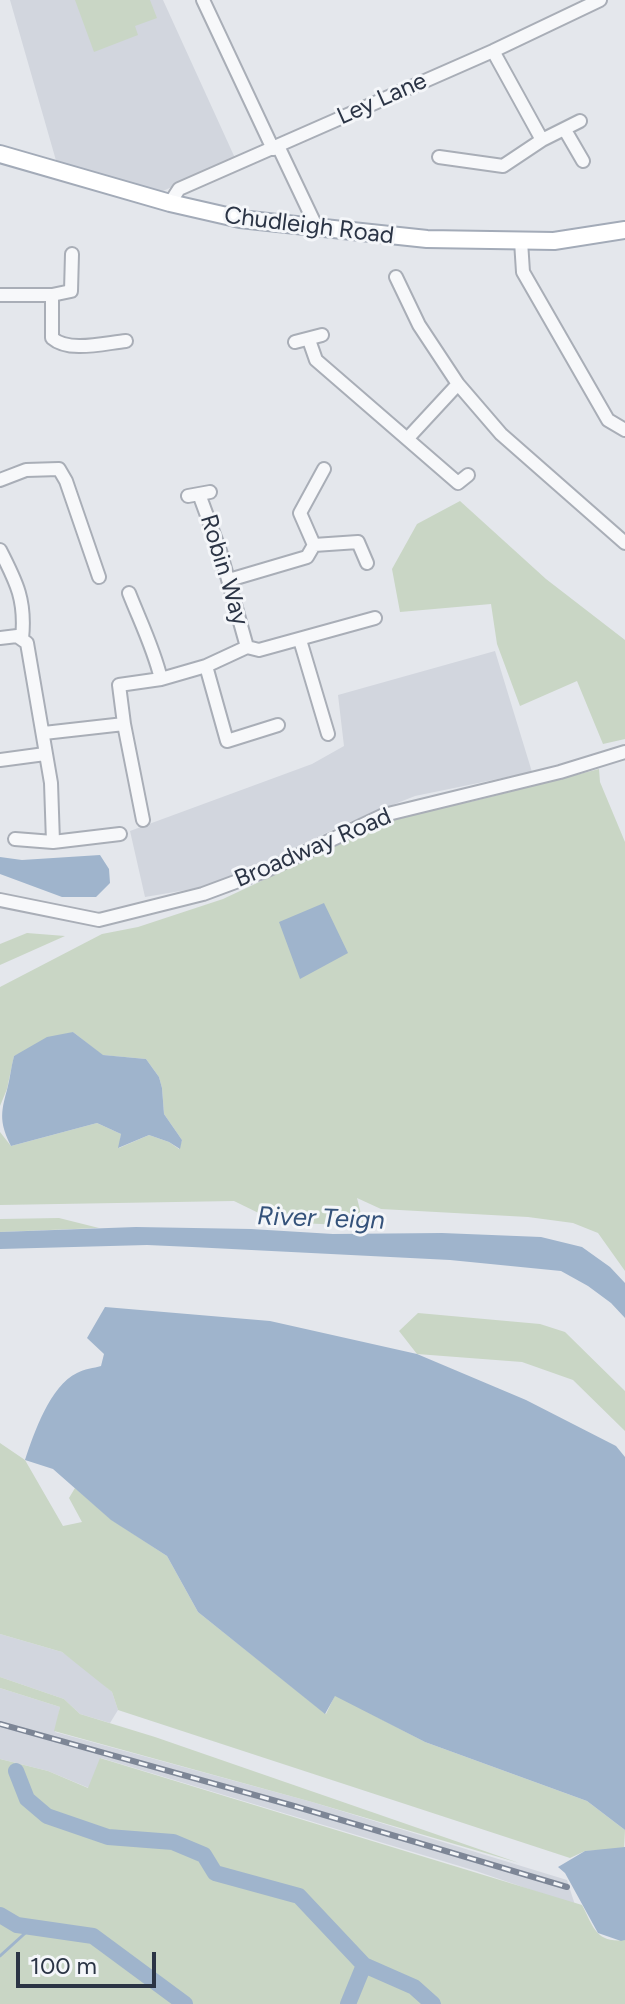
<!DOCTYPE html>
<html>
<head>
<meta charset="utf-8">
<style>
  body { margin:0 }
  #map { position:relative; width:625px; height:2004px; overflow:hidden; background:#e4e7ec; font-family:Figtree,sans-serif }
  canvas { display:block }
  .scale { position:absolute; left:16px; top:1952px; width:140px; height:36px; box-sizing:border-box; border:4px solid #2b3445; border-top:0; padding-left:10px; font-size:24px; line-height:28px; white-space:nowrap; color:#2b3445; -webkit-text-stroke:6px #f4f6f9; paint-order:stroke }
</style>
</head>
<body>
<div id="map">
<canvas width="625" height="2004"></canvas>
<div class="scale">100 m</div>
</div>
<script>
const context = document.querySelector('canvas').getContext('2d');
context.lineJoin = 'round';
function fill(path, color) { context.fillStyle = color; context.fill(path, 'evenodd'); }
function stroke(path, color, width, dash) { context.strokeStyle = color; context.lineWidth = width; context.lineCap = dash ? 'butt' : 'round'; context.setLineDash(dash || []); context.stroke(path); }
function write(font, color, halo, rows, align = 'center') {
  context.font = font + ' Figtree,sans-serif'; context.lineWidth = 6; context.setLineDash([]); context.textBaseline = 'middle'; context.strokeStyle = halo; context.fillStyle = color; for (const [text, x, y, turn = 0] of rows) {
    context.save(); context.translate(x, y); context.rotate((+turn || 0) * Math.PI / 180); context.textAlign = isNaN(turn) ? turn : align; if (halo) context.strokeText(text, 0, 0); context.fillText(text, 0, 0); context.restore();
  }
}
const built = new Path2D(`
  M10 0H163L235 158 163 191 57 164Z
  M495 651 532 772 415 796 347 823 216 885 145 897 130 831 312 764 344 746 338 695Z
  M0 1634 62 1652 86 1669 112 1692 118 1710 110 1723 80 1714 64 1699 0 1677Z
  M0 1688 60 1707 55 1732 312 1802 567 1880 575 1905 476 1871 101 1758 89 1788 48 1771 0 1759Z`);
const green = new Path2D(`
  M75 0H150L157 18 135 26 138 35 94 52Z
  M460 501 546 579 625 640V739L603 744 577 681 520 706 497 644 491 604 400 612 392 569 417 524Z
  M599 769 600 782 625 842V1271L598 1233 573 1223 528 1217 381 1209 357 1198 364 1226 277 1222 234 1201 0 1205V1132L11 1146 97 1123 121 1134 119 1148 149 1135 169 1142 179 1149 182 1140 164 1114 162 1088 159 1077 146 1059 102 1055 73 1032 14 1056 7 1089 0 1106V987L102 934 138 927 223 899 404 814 474 801Z
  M27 933 65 936 0 965V944Z
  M59 1218 99 1228 0 1232V1219Z
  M418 1313 540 1324 565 1332 625 1391V1431L573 1380 522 1362 417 1354 399 1331Z
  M0 1443 25 1460 63 1526 82 1522 69 1498 75 1488 112 1520 167 1556 198 1612 326 1714 335 1695 425 1742 587 1801 625 1830 624 1849 585 1851 570 1858 118 1710 112 1692 62 1652 0 1634Z
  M0 1677 64 1699 80 1714 155 1737 519 1863 312 1802 54 1731 60 1707 0 1688Z
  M100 1758 582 1905C594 1928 596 1943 625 1940V2004H0V1759L48 1771 88 1788Z`);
const water = new Path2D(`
  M100 855 109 869 110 883 96 897H62L0 874V857L22 860Z
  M324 903 348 953 300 979 279 922Z
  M73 1032 103 1055 146 1059 159 1077 162 1088 164 1114 182 1140 180 1149 169 1142 149 1135 118 1148 121 1134 97 1123 11 1146C0 1124 0 1114 7 1090 10 1079 11 1067 14 1056L47 1037Z
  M136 1227 251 1229 333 1234 442 1233 541 1237 582 1247 610 1267 625 1283V1318L611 1303 588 1286 561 1271 450 1260 192 1247 147 1245 0 1249V1232Z
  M105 1307 270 1321 417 1354 526 1400 616 1446 625 1457V1830L587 1801 425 1742 335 1696 325 1714 198 1612 167 1556 111 1520 53 1469 25 1460C34 1433 50 1386 77 1373 84 1369 94 1368 101 1366L104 1354 87 1338Z
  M625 1847V1940L621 1941 598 1933 565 1873 558 1867 585 1851Z`);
const stream = new Path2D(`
  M0 1956 33 1926`);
const river = new Path2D(`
  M16 1771 27 1799 47 1816 108 1837 173 1842 204 1855 215 1873 299 1896 364 1965 414 1987 433 2004
  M0 1915 17 1925 93 1936 185 2004
  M348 2004 364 1965`);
const minor = new Path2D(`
  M203 0 273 149
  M565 130 583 161
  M542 140 580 121
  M278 146 316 226
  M439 157 503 166 542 140 493 51
  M170 203 179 189 493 51 600 0
  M521 241 523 272 608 420 625 430
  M396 277 419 325 458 384 501 434 625 543
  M0 295H52V338C69 353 105 343 126 341
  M52 295 71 291 72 254
  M309 340 316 360 458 483 468 475
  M295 342 322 335
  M408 438 458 384
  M0 480 26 470 59 469 66 481 99 577
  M199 494 220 551 247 647
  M188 496 210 492
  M314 545 358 542 367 563
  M0 550C17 583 26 601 22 639
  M229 580 307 557 314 545 300 513 324 469
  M129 593C140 621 154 649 161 679
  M0 638 17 636 27 643 51 783 53 842
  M300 640 328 734
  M206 666 227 741 278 725
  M124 724 143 820
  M44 733 124 724 119 685 161 679 206 666 247 647 259 650 375 618
  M0 760 45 754
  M15 839 53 842 120 834
  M0 900 99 920 203 894 265 871 384 815 560 772 625 752`);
const major = new Path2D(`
  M0 154 170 203 240 219 427 239 554 241 625 230`);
const rail = new Path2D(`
  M0 1724 294 1806 567 1887`);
const streetNames = [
  ["Ley Lane",382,99,-24],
  ["Chudleigh Road",309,226,7],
  ["Robin Way",224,570,73],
  ["Broadway Road",313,848,-23]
];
const waterNames = [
  ["River Teign",321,1219,2]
];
fill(built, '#d2d6de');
fill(green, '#c9d6c5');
fill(water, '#9fb4cc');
stroke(stream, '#9fb4cc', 3);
stroke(river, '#9fb4cc', 16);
stroke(minor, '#a9aeb7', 16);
stroke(major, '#a3abb8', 20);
stroke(minor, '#f7f8fa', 12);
stroke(major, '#fff', 16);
stroke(rail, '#7d8696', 6);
stroke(rail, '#f4f6f9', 3, [9]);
write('24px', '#2b3445', '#f4f6f9', streetNames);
write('italic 26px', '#34527a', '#f4f6f9', waterNames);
</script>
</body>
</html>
